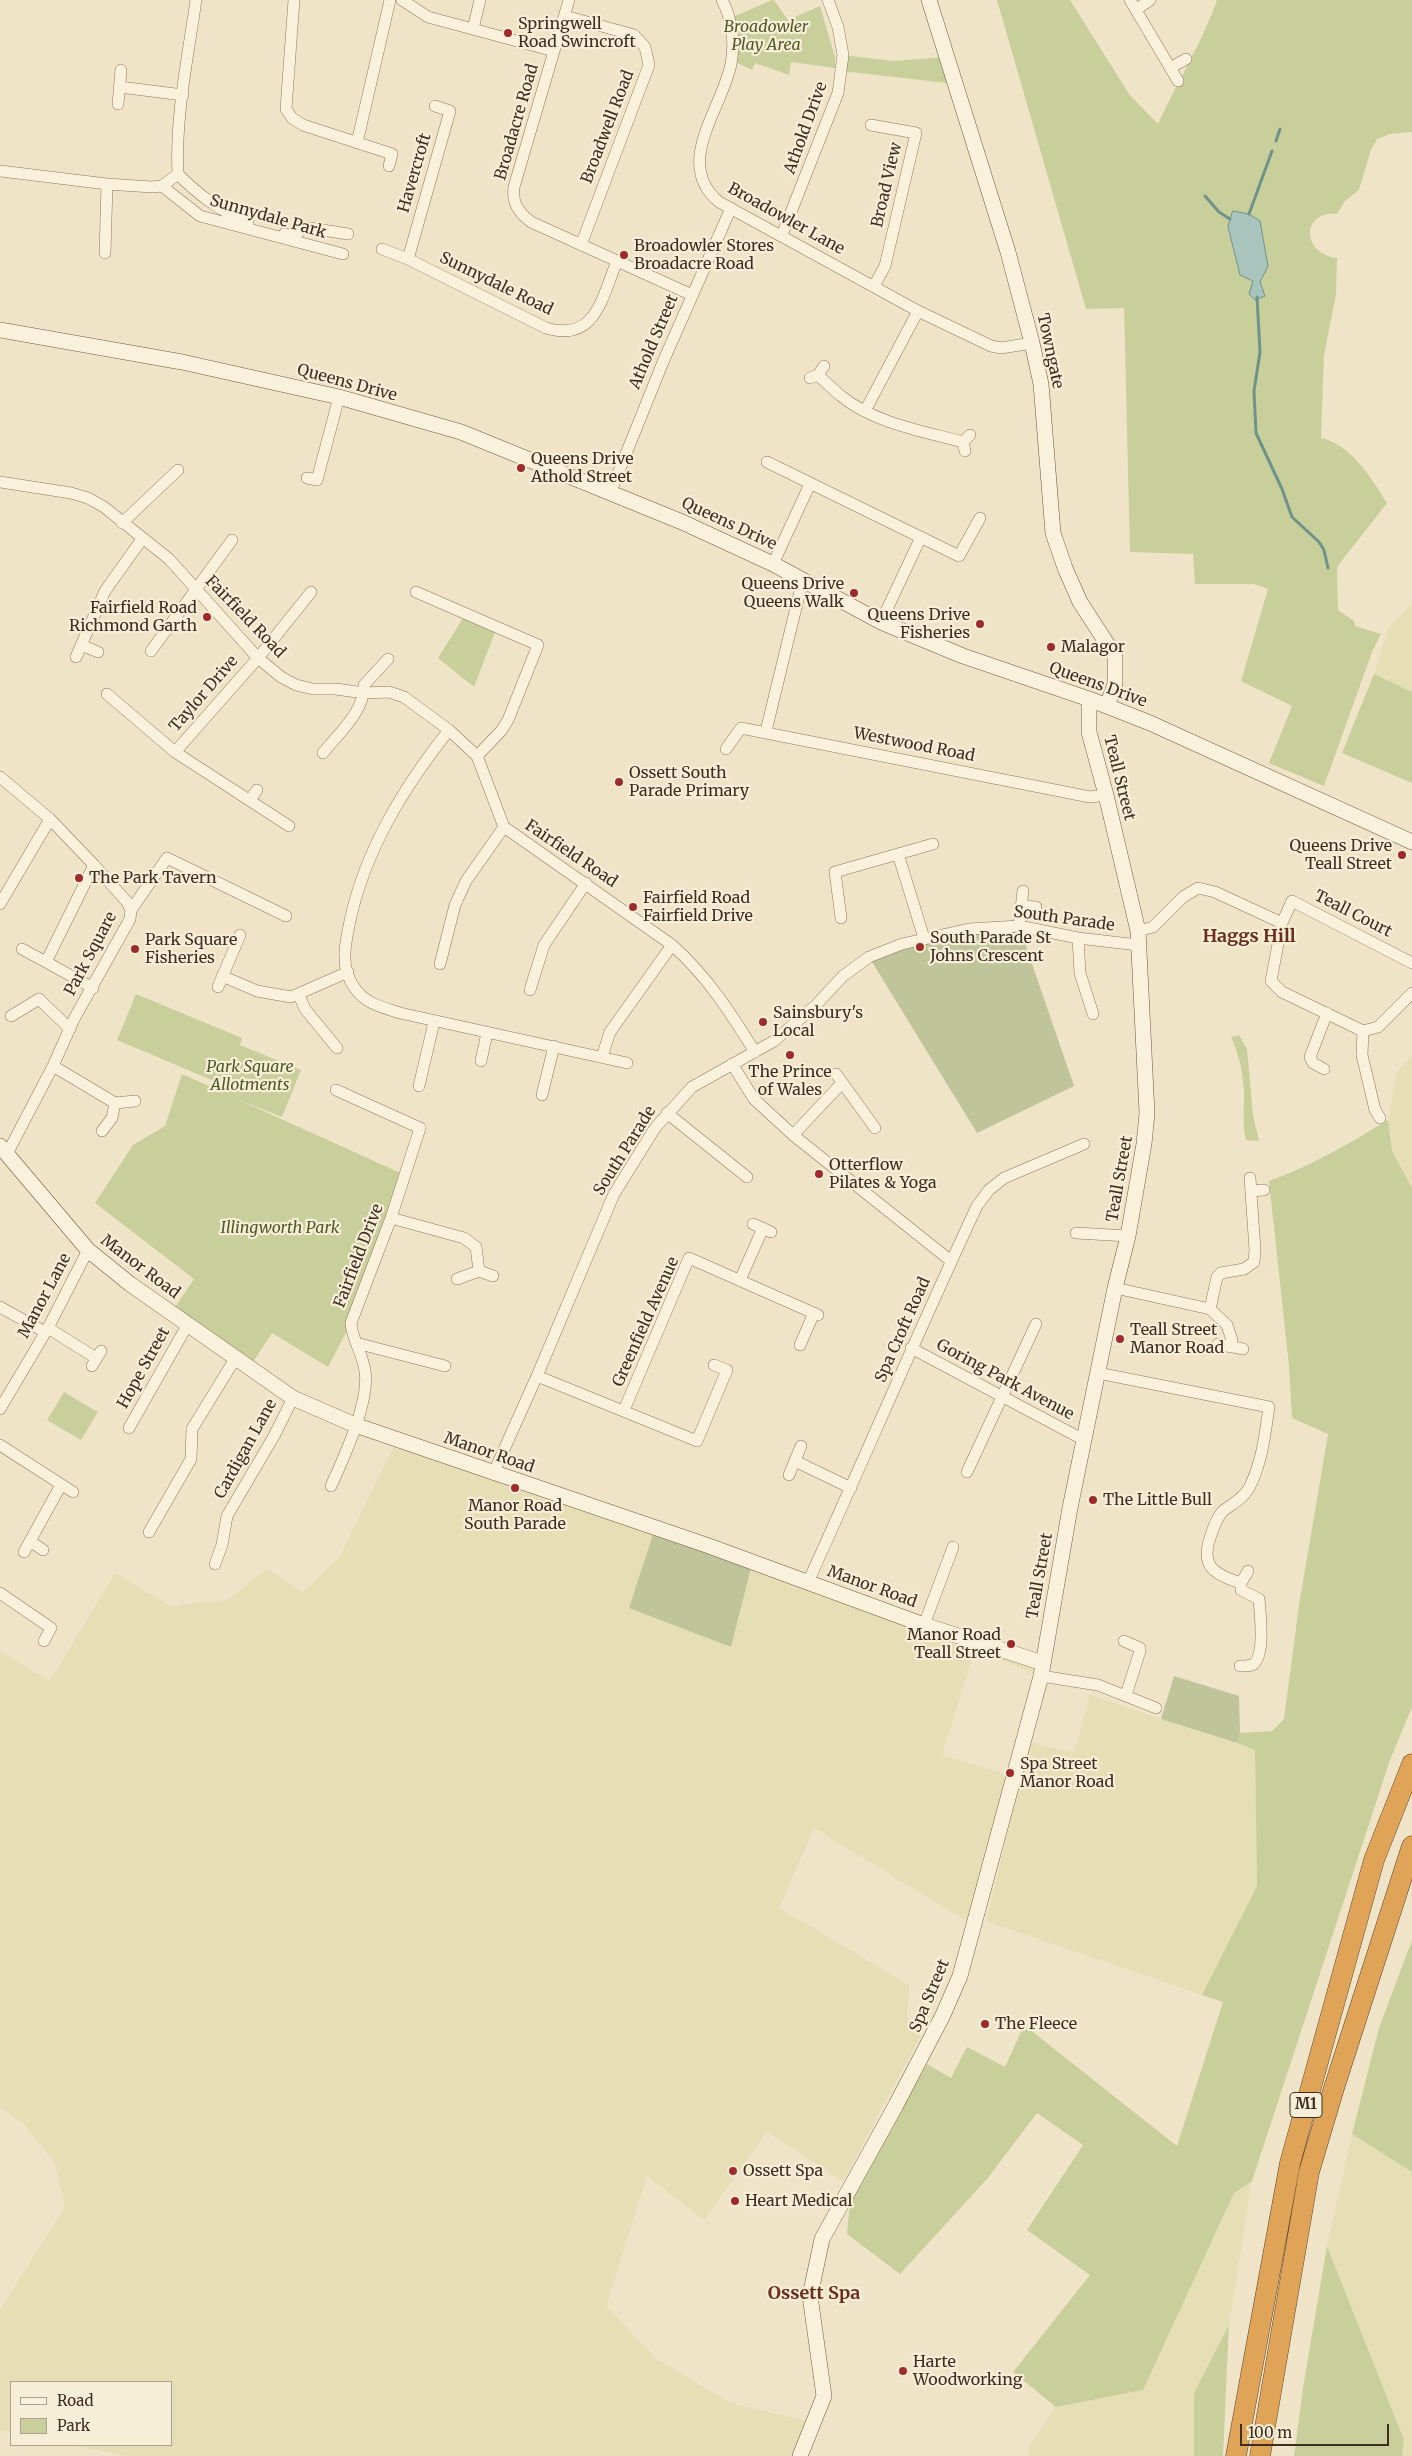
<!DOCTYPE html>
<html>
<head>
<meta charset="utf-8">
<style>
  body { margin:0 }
  #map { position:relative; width:1412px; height:2456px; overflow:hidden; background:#f0e4c8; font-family:Merriweather,serif }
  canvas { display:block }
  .legend { position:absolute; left:10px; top:2381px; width:162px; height:65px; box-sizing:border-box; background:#f7eed8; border:1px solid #ada18e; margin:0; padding:6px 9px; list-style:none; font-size:15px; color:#3d2e20 }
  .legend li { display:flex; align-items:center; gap:10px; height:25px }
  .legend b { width:25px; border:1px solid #ada18e }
  .scale { position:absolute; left:1240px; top:2424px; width:149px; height:22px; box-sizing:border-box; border:2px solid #3d2e20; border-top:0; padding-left:6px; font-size:15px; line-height:18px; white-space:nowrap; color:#3d2e20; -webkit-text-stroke:4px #f7eed8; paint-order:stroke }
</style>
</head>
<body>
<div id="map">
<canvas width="1412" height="2456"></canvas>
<ul class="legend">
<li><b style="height:6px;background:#faf1dc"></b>Road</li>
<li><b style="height:14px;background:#c9cf9b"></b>Park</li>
</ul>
<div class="scale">100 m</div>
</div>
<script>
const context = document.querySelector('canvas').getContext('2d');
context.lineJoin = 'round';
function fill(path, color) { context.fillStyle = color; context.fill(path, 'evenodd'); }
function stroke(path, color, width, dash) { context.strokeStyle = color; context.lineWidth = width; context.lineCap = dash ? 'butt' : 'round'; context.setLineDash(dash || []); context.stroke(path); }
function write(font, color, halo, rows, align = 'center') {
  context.font = font + ' Merriweather,serif'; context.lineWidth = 4.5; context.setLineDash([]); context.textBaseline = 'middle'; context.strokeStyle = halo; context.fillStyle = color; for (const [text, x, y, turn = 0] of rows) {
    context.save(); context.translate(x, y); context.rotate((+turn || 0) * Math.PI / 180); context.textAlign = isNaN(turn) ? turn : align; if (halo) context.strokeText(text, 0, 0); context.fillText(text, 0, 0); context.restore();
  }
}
const farmland = new Path2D(`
  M1412 604V692L1374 674 1388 629Z
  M1412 1056V1188L1392 1151 1388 1120 1397 1072Z
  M397 1440 655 1528 629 1608 731 1646 752 1564 1043 1663 1041 1676 975 1650 942 1755 1009 1775 973 1925 814 1828 779 1908 909 1985 907 2017 920 2037 843 2181 767 2132 704 2220 647 2176 606 2306 656 2358 730 2403 814 2423 800 2456H127L72 2445H171V2382H11V2432L0 2430V2310L65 2207 55 2163 22 2122 0 2108V1651L50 1681 115 1573 171 1606 228 1600 267 1569 303 1592 339 1558Z
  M1090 1695 1255 1750 1257 1886 1202 1995 986 1921 1030 1743 1074 1752Z
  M1352 2134 1412 2172V2456H1402L1404 2440 1327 2246Z
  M1252 2181 1229 2325 1194 2393V2456H1028L1029 2446 1056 2407 1143 2390 1234 2193Z`);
const green = new Path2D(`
  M772 0H774L788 20 820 6 835 57V68L791 62 789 75 755 63 752 70 735 62 733 17Z
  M997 0H1070L1129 94 1158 124C1177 82 1202 43 1217 0H1412V132L1390 134 1377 139 1371 150 1359 190 1345 201 1337 214C1302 210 1300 253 1337 258L1336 294 1324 356 1321 438C1352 445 1371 478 1387 503L1337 567 1338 610 1354 621 1355 626 1381 634 1372 652 1324 786 1269 763 1292 706 1241 681 1268 589 1254 584H1195L1193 554 1130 552 1124 308 1086 309Z
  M843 55 893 61 946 57 956 84 842 71Z
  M466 613 497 627 474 687 438 658Z
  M1374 674 1412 692V783L1342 753Z
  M136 994 242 1038 240 1045 301 1070 282 1117 237 1099 405 1175 351 1323 328 1367 272 1333 253 1362 171 1313 194 1279 95 1203 133 1145 165 1126 182 1074 218 1090 221 1084 117 1040Z
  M1239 1035 1247 1049 1253 1115 1259 1141 1246 1140C1241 1120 1246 1102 1243 1082 1242 1066 1237 1051 1231 1037Z
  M1388 1120 1392 1151 1412 1188V1707L1390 1760 1252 2181 1234 2193 1143 2390 1056 2407 1013 2372 1090 2275 1027 2230 1083 2145 1037 2113 987 2179 900 2274 847 2234 850 2201 927 2064 951 2078 967 2047 1005 2067 1024 2025 1177 2146 1223 2002 1202 1995 1257 1886 1255 1750 1237 1743 1240 1733 1272 1731 1284 1719 1299 1605 1328 1434 1292 1418 1289 1366 1269 1181C1311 1166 1350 1143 1388 1120Z
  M64 1392 98 1412 81 1440 47 1420Z
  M1412 1940V2172L1352 2134 1379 2028Z
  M1327 2246 1404 2440 1402 2456H1294L1303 2388Z
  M1229 2325 1223 2456H1194V2393Z`);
const cemetery = new Path2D(`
  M1019 926 1074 1086 977 1133 869 957 902 944Z
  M655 1528 752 1564 731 1647 629 1608Z
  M1174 1676 1239 1696 1240 1733 1237 1743 1161 1719Z`);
const water = new Path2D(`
  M1233 211 1249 214 1260 221 1268 266 1260 282 1265 296 1255 300 1249 294 1253 281 1240 275 1228 227Z`);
const stream = new Path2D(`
  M1276 141 1280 129
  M1205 196 1219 212 1230 219
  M1249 214 1272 151
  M1257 297 1260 352 1254 391 1256 433 1282 489 1292 517 1319 542 1324 550 1328 568`);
const street = new Path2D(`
  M294 0 286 109 292 118 303 125 392 154 389 166
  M402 0 428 17 554 51
  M569 0 514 187C512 203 518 212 531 222L692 295
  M722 0C732 18 735 44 731 64 722 109 673 164 719 202L918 311 991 346 1001 348 1032 343
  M1130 0 1178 81
  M1137 9 1150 0
  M565 16 634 35 645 47 649 65 581 245
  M473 29 480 0
  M1170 68 1186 59
  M120 87 183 95
  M118 104 121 70
  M871 125 916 133 885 266 874 286
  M357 143 390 0
  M0 171 107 184 152 187 162 186 178 174C175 117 188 57 196 0
  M178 174C199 196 220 210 248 223
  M162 186 200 216 343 254
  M284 234 295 236 303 227 348 234
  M782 235 838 93 843 55 838 27 828 0
  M382 249 408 259 546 328C596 343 602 297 617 261
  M105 253 107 184
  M408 259 450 111 435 106
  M818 375C825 382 833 389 841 396 874 423 922 431 963 442
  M810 378 818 375 824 366
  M865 411 918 311
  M965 451 963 442 970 435
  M767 462 959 556 980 518
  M307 478 317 480 339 397
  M0 482 71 493 88 498 104 507 169 559 258 658 281 677 296 685 313 689H336L364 693 389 692 404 697 449 730 477 756 504 827 672 945C707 976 730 1012 755 1052
  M611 491 663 362 731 208
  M122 523 178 470
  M773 564 810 484
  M416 592 538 645 508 720 501 731 477 756
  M881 622 921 537
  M81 645 98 652
  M151 651 232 540
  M76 657 105 591 142 539
  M107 694 175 752 289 826
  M449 730C404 787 365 850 350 921 345 944 340 967 354 987 365 1004 382 1007 400 1013L627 1063
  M766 731 803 579
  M726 749 741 728 1090 797 1106 795
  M175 752 258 658 311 592
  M323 753C338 734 365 711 364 685L388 659
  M0 777 50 819 94 865 127 902 131 910 130 919 74 1019 53 1066 7 1154
  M250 800 257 790
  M898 854 924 938
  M0 904 50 819
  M1021 906 1036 907
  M131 910 167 858 286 916
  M841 918 835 872 933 844
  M1019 926 1023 891
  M1138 931 1153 927 1183 897 1198 888 1215 892 1282 923
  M1078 938 1080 973 1093 1014
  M22 949 46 962
  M1412 963 1292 901 1282 923 1271 981 1282 992 1363 1031 1378 1027 1412 993
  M440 964 455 905 466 881 504 827
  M222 976 257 991 291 997 348 972
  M218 987 240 935
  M93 988 46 962 94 865
  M530 990 544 945 586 883
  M299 995 305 1009 337 1048
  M11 1016 39 999 70 1029
  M1363 1031 1362 1055 1375 1110 1380 1118
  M602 1057 610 1032 672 945
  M481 1061 487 1033
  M732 1064 754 1099 793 1135 951 1261
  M53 1066 115 1103 135 1101
  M1324 1069 1313 1063 1310 1057 1327 1013
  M836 1074 875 1128
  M419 1086 434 1022
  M542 1095 554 1046
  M667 1113 747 1177
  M102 1131 112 1118 115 1103
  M793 1135 842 1083
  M1251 1191 1264 1190
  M391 1218 464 1238 476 1247 479 1271
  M753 1224 771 1232
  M1076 1233 1128 1236
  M457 1279 479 1271 493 1276
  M740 1280 763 1228
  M1115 1288 1210 1309 1227 1325 1232 1340 1230 1347
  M0 1307 45 1332
  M1210 1309 1217 1277 1221 1273 1244 1269 1254 1262 1255 1250 1250 1178
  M48 1328 96 1358
  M356 1343 445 1366
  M1218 1344 1243 1349
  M800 1345 814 1313
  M911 1348 1084 1440
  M92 1366 101 1351
  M1098 1373 1269 1407C1265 1435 1262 1463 1249 1488 1243 1499 1232 1504 1223 1511 1217 1517 1214 1526 1211 1535 1200 1565 1212 1574 1241 1583
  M537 1376 697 1441 727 1370 714 1365
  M0 1409 48 1328 88 1250
  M624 1410 689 1258 818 1315
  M129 1428 188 1324
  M0 1445 73 1492
  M795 1461 851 1488
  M967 1472 1036 1324
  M493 1474 537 1376 614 1194 655 1128 692 1087 774 1041 815 1006 843 976 869 957 902 944 969 929 1019 926 1078 938 1138 945
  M789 1475 801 1446
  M331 1486C344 1457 370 1402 365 1371 363 1354 352 1340 351 1323L391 1218 420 1128 336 1090
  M149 1532 191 1459 192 1429 235 1359
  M30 1541 43 1550
  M24 1552 61 1485
  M215 1564 222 1545 227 1516 274 1436 293 1398
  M808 1582C865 1457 919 1330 977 1206L989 1190 1004 1178 1084 1144
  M1241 1590V1583L1248 1571
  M0 1593 51 1628 44 1641
  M924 1625 953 1547
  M1124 1641 1140 1648V1651L1126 1695
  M1240 1666C1244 1666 1249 1666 1252 1665 1266 1658 1260 1613 1259 1599L1241 1590
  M1041 1676 1098 1685 1156 1708`);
const secondary = new Path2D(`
  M929 0 1008 252 1032 343 1041 384 1053 533 1065 568 1080 602 1115 656V684L1107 706
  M0 330 182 362 339 397 461 432 682 522 773 564 881 622 963 656 1089 699 1150 723 1412 842
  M0 1146 88 1250 130 1284 293 1398 355 1425 709 1546 924 1625 1043 1663
  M800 2456 824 2396 810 2296 822 2239 896 2105 943 2015 960 1976 1041 1676 1070 1508 1115 1288 1128 1236 1144 1144 1147 1113 1138 931 1106 795 1089 732V699`);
const highway = new Path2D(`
  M1236 2456 1290 2163 1374 1860 1412 1764
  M1260 2456 1309 2172 1334 2088 1412 1846`);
const markers = [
  [508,33,5,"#9e2a2b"],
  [624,255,5,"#9e2a2b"],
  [521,468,5,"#9e2a2b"],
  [854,593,5,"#9e2a2b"],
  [207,617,5,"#9e2a2b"],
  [980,624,5,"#9e2a2b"],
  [1051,647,5,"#9e2a2b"],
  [619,782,5,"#9e2a2b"],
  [1402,855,5,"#9e2a2b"],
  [79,878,5,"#9e2a2b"],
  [633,907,5,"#9e2a2b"],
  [920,947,5,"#9e2a2b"],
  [135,949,5,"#9e2a2b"],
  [763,1022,5,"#9e2a2b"],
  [790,1055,5,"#9e2a2b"],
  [819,1174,5,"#9e2a2b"],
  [1120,1339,5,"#9e2a2b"],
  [515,1488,5,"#9e2a2b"],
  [1093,1500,5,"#9e2a2b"],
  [1011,1644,5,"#9e2a2b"],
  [1010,1773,5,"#9e2a2b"],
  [985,2024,5,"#9e2a2b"],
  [733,2171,5,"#9e2a2b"],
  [735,2201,5,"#9e2a2b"],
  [903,2371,5,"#9e2a2b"]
];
const shields = [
  [1306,2105,32]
];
const shieldNames = [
  ["M1",1306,2105]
];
const poiNames = [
  ["Springwell",518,24],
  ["Road Swincroft",518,42],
  ["Broadowler Stores",634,246],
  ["Broadacre Road",634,264],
  ["Queens Drive",531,459],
  ["Athold Street",531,477],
  ["Queens Drive",844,584,"right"],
  ["Queens Walk",844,602,"right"],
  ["Fairfield Road",197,608,"right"],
  ["Richmond Garth",197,626,"right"],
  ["Queens Drive",970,615,"right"],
  ["Fisheries",970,633,"right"],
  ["Malagor",1061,647],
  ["Ossett South",629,773],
  ["Parade Primary",629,791],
  ["Queens Drive",1392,846,"right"],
  ["Teall Street",1392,864,"right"],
  ["The Park Tavern",89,878],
  ["Fairfield Road",643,898],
  ["Fairfield Drive",643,916],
  ["South Parade St",930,938],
  ["Johns Crescent",930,956],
  ["Park Square",145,940],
  ["Fisheries",145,958],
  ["Sainsbury's",773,1013],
  ["Local",773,1031],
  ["The Prince",790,1072,"center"],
  ["of Wales",790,1090,"center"],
  ["Otterflow",829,1165],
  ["Pilates & Yoga",829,1183],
  ["Teall Street",1130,1330],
  ["Manor Road",1130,1348],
  ["The Little Bull",1103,1500],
  ["Manor Road",515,1506,"center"],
  ["South Parade",515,1524,"center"],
  ["Manor Road",1001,1635,"right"],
  ["Teall Street",1001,1653,"right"],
  ["Spa Street",1020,1764],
  ["Manor Road",1020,1782],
  ["The Fleece",995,2024],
  ["Ossett Spa",743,2171],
  ["Heart Medical",745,2201],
  ["Harte",913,2362],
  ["Woodworking",913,2380]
];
const parkNames = [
  ["Broadowler",766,27],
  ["Play Area",766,45],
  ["Park Square",250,1067],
  ["Allotments",250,1085],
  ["Illingworth Park",280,1228]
];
const streetNames = [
  ["Broadacre Road",517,122,-74],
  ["Broadwell Road",608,127,-69],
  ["Athold Drive",806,128,-70],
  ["Havercroft",415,173,-74],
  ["Broad View",887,185,-77],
  ["Sunnydale Park",268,217,16],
  ["Broadowler Lane",786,219,29],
  ["Sunnydale Road",496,284,26],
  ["Athold Street",654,342,-67],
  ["Towngate",1050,351,78],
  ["Queens Drive",347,383,15],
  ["Queens Drive",729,524,25],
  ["Fairfield Road",245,617,46],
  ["Queens Drive",1098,685,20],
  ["Taylor Drive",204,694,-49],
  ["Westwood Road",914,745,11],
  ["Teall Street",1119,778,76],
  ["Fairfield Road",571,854,34],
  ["Teall Court",1353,914,27],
  ["South Parade",1064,919,8],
  ["Park Square",91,954,-62],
  ["South Parade",625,1151,-58],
  ["Teall Street",1120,1179,-80],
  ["Fairfield Drive",359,1256,-69],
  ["Manor Road",140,1267,37],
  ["Manor Lane",45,1296,-62],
  ["Greenfield Avenue",646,1322,-66],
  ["Spa Croft Road",903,1330,-66],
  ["Hope Street",144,1368,-61],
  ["Goring Park Avenue",1005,1380,28],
  ["Cardigan Lane",246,1449,-61],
  ["Manor Road",489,1453,19],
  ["Teall Street",1040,1576,-80],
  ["Manor Road",872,1587,20],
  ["Spa Street",930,1996,-67]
];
const neighbourhoodNames = [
  ["Haggs Hill",1249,937],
  ["Ossett Spa",814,2294]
];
fill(farmland, '#e6deb5');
fill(green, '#c9cf9b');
fill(cemetery, '#bfc49a');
fill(water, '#a9c4bc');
stroke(water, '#6f938a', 1);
stroke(stream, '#6f938a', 3);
stroke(street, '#8d765c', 12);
stroke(secondary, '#6f573f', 16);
stroke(highway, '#5b4430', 21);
stroke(street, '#faf1dc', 11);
stroke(secondary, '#faf1dc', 15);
stroke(highway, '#e0a458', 20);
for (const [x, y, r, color] of markers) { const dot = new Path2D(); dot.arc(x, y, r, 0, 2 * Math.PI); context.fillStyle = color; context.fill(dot); stroke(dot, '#f7eed8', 2); }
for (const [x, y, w] of shields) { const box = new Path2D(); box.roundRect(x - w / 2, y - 12.5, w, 25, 4); context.fillStyle = '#f7eed8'; context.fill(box); stroke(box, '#3d2e20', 1); }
write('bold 15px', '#3d2e20', null, shieldNames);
write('16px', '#3d2e20', '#f7eed8', poiNames, 'left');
write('italic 16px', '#4d5a26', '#f7eed8', parkNames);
write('16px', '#3d2e20', '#f7eed8', streetNames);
write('bold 18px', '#6b2e1e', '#f7eed8', neighbourhoodNames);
</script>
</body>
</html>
